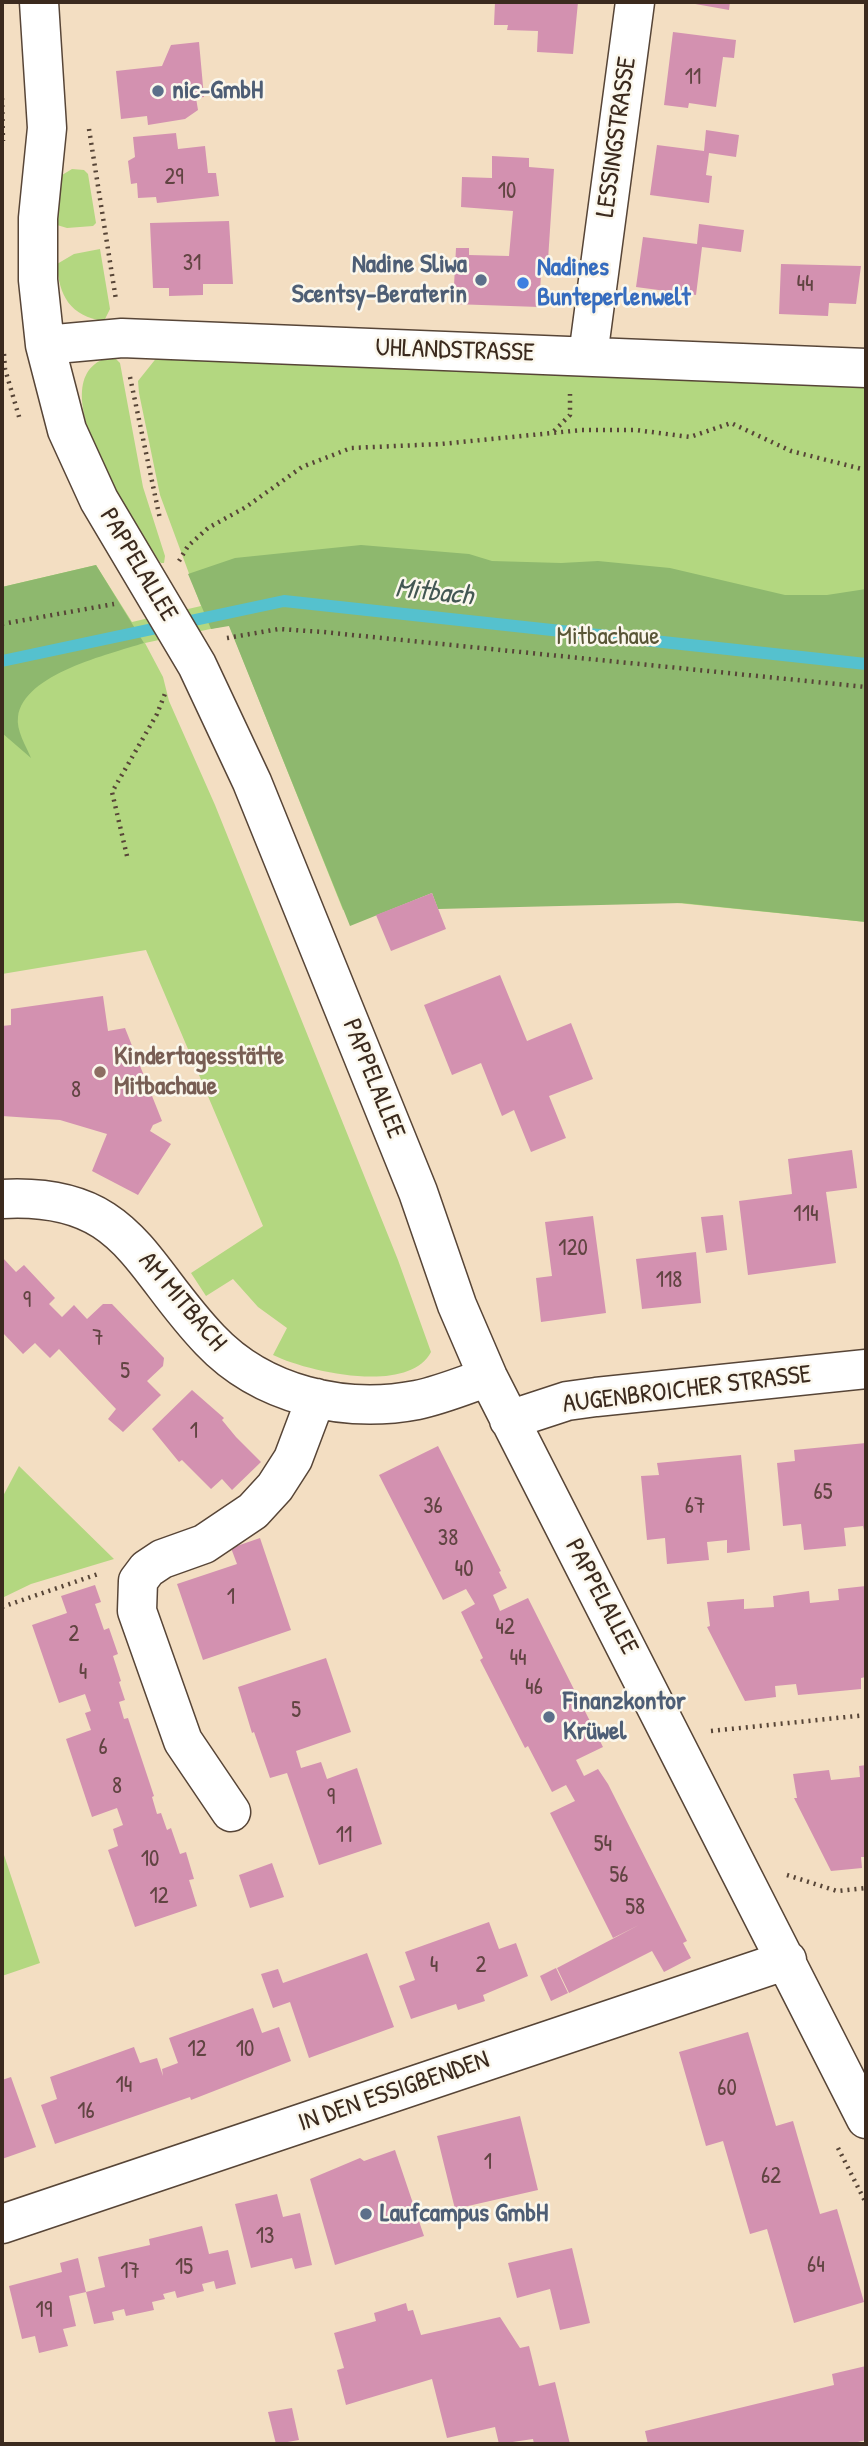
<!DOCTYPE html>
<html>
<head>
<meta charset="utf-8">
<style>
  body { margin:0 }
  #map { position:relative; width:868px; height:2446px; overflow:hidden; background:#f3dec2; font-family:"Patrick Hand",sans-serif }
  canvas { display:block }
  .frame { position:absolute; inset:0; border:4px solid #3b2a1e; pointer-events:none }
</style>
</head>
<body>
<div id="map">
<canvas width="868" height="2446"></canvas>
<div class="frame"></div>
</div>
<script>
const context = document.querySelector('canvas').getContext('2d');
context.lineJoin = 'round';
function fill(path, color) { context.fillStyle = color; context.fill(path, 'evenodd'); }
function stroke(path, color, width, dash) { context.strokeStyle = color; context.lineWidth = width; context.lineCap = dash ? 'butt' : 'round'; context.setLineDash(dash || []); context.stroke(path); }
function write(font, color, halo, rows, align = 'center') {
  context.font = font + ' "Patrick Hand",sans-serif'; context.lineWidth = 5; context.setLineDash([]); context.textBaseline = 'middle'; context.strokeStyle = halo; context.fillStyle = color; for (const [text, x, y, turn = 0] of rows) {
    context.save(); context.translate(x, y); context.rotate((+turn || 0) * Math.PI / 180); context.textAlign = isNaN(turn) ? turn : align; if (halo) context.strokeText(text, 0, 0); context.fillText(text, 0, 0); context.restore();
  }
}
const green = new Path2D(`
  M72 169 84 170 88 174 96 223 93 226 67 228 57 225 62 175Z
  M100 249 110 309 104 321C70 316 59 296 57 264L74 254Z
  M113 356 120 363 143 487 165 556 164 563H161C137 526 30 374 113 356Z
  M158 356 866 386V922L439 879 343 910 229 625 145 643 163 677 169 701 215 805 398 1260 431 1352C409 1395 308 1372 273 1355L287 1328 258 1307 233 1279 206 1296 191 1273 263 1226 146 950 2 974V587L96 565 132 622 201 606 160 495 139 393 138 381Z
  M19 1466 114 1559 31 1584 2 1598V1498Z
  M2 1849 40 1963 2 1976Z`);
const forest = new Path2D(`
  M361 545 469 554 492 561 561 563 598 561 670 568 785 595H827L866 589V922L682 903 438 909 432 893 350 926 229 626 211 629 188 574 235 558Z
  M96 565 144 643C110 654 23 674 18 717 16 730 26 746 31 758L2 733V587Z`);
const stream = new Path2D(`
  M2 661 284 601 866 664`);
const building = new Path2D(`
  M495 2H578L573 54 537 52 538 31 507 30 508 25H494Z
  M684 2H730L729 10Z
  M673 32 736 40 734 58 723 57 716 107 689 103 688 108 664 105Z
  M199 42 204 97 196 98 198 110 185 119 148 125 147 116 121 119 116 71 162 66 171 45Z
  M706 130 739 135 736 157 709 153 706 175 712 176 709 203 650 195 657 145 704 151Z
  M176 133 178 149 205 146 208 173H216L219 196 157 203 156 197 138 198 137 183 131 184 128 161 135 157 133 137Z
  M492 156 529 158V167L554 169 548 260 542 259 539 307 453 304 456 248H469V255L509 256 513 211 461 207 462 177 492 178Z
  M229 221 233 284H203V295L169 296V288H153L150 223Z
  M699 224 744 230 741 252 702 247 696 295 636 287 643 237 697 244Z
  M781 264 861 266 856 304 829 303 828 316 779 314Z
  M432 893 446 929 391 951 376 915Z
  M500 975 527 1041 571 1023 593 1079 549 1096 566 1138 531 1152 514 1110 502 1116 481 1063 452 1075 424 1005Z
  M103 996 108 1031 125 1028 162 1121 153 1125 150 1131 171 1144 138 1195 92 1171 107 1134 60 1120 2 1116V1026L11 1025V1009Z
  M852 1150 857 1188 826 1192 836 1263 748 1275 739 1201 792 1194 788 1159Z
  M723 1215 727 1250 706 1253 701 1217Z
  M593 1216 606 1313 541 1322 536 1278 552 1276 545 1222Z
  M696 1252 701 1303 642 1309 636 1259Z
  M2 1257 16 1272 24 1265 55 1298 49 1304 62 1317 74 1305 87 1319 103 1304H112L164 1358 163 1366 147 1381 161 1395 123 1432 108 1419 116 1409 59 1349 50 1358 35 1343 23 1354 2 1332Z
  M192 1390 224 1418 222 1420 236 1437 261 1462 232 1490 222 1479 211 1489 182 1460 179 1462 152 1429Z
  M866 1443V1539L863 1526 844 1528 846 1546 804 1550 801 1524 783 1526 777 1463 795 1461 794 1450Z
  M438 1446 501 1571 499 1572 507 1588 493 1595 500 1611 528 1598 603 1747 576 1760 584 1776 598 1769 608 1784 687 1941 683 1943 691 1958 664 1972 652 1951 569 1993 557 1968 639 1925 613 1938 550 1813 575 1801 566 1785 552 1792 528 1746 525 1748 480 1660 483 1658 461 1612 475 1604 466 1589 443 1600 379 1475Z
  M741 1455 750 1550 727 1553V1540L707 1542 709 1560 667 1564 665 1538 647 1540 641 1476 659 1475 657 1463Z
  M260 1538 291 1630 203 1660 177 1584 237 1564 231 1548Z
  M95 1585 101 1602 95 1604 104 1630 109 1628 118 1654 113 1656 121 1681 119 1682 125 1700 119 1702 124 1719 128 1718 154 1796 152 1797 157 1814 161 1813 167 1830 171 1828 180 1854 186 1852 194 1879 189 1880 197 1906 135 1927 108 1850 118 1846 113 1829 123 1825 117 1808 92 1817 66 1739 91 1730 85 1713 91 1711 85 1694 59 1703 32 1625 67 1613 61 1596Z
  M866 1586V1677L861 1678V1689L798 1695 796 1684 775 1686 776 1697 745 1701 707 1627 710 1626 707 1602 744 1599V1609L774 1607 773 1596 809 1591 810 1603 839 1600 838 1589Z
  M326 1658 351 1732 296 1751 301 1768 321 1762 327 1779 357 1768 382 1844 319 1865 287 1773 270 1778 254 1732 252 1733 238 1687Z
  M866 1765V1857H861L862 1868 831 1871 794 1798H797L793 1774 829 1770 831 1780 860 1777 859 1766Z
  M272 1863 284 1897 250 1908 239 1875Z
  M489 1922 499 1949 516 1943 528 1976 483 1995 485 2001 458 2010 456 2004 411 2019 399 1986 415 1980 405 1952Z
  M367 1953 394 2027 309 2058 290 2002 273 2008 261 1974 278 1969 283 1983Z
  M556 1968 568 1993 551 2001 540 1976Z
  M253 2008 262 2033 279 2027 291 2061 191 2100 190 2097 55 2144 41 2105 57 2099 50 2077 134 2047 140 2063 157 2058 163 2076 162 2069 178 2063 169 2038Z
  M748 2032 776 2126 793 2121 820 2214 837 2209 864 2302 794 2323 767 2229 750 2234 723 2141 706 2146 679 2052Z
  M11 2077 36 2147 2 2159V2080Z
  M520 2116 538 2190 455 2209 437 2136Z
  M395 2150 424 2236 335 2265 310 2179 360 2158 364 2161Z
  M277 2194 283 2217 300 2213 312 2265 295 2269 292 2258 251 2268 235 2204Z
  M202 2226 209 2254 228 2250 236 2284 216 2289 214 2281 202 2284 204 2291 177 2298 175 2291 163 2294 165 2299 152 2302 154 2310 126 2316 124 2309 112 2312 114 2320 94 2324 86 2292 69 2296 76 2326 63 2329 68 2346 39 2353 35 2336 22 2339 9 2286 62 2272 60 2263 78 2258 86 2292 105 2287 98 2257 150 2245 149 2239Z
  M572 2248 590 2323 560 2330 550 2289 517 2298 508 2263Z
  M406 2303 408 2311 413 2310 421 2335 500 2317 520 2348 529 2346 539 2386 555 2382 570 2444H534L533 2439 499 2444 495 2427 447 2438 432 2379 346 2405 337 2370 344 2368 334 2333 376 2321 374 2313Z
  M866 2366V2440L850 2444H648L645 2431 834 2385 832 2374Z
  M292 2408 299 2440 276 2444 268 2412Z`);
const path = new Path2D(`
  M2 98 3 141
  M89 129 116 300
  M4 354 5 369 20 420
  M130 377 160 519
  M554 431 570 415V394
  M179 561 188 546 208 528 246 507 302 467 351 448 441 444 582 430H636L690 437 731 423 791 451 866 470
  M2 624 114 604
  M227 638 279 629 323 632 866 687
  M127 856 112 792 157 714 166 691
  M2 1607 101 1573
  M711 1731 866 1715
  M787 1875 837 1891 866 1888
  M838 2148 866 2203`);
const street = new Path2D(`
  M39 2 47 128 38 218V280L45 345 67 430 99 500 197 665 252 782 418 1192 457 1305 488 1377 866 2119
  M45 345 122 338 866 368
  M588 356 635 2
  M2 1199C128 1192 138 1265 210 1340 262 1395 344 1414 417 1400 441 1395 465 1385 488 1377
  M509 1420 567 1401 596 1397 866 1369
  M231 1812 183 1741 137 1611 138 1581 147 1569 162 1559 204 1544 253 1511 275 1487 293 1459 316 1398
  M2 2224 787 1960`);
const markers = [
  [158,91,7,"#5c6f8a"],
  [481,280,7,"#5c6f8a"],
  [523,283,7,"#3f7fe0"],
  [100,1072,7,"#8d6e63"],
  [549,1717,7,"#5c6f8a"],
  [366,2214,7,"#5c6f8a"]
];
const numberNames = [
  ["11",693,78],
  ["29",174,178],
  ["10",507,192],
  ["31",192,264],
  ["44",805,285],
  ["8",76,1091],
  ["114",806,1215],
  ["120",573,1249],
  ["118",669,1281],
  ["9",27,1301],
  ["7",98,1339],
  ["5",125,1372],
  ["1",194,1432],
  ["65",823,1493],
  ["36",433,1507],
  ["67",695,1507],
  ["38",448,1539],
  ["40",464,1570],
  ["1",231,1598],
  ["42",505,1628],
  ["2",74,1635],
  ["44",518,1659],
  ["4",83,1673],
  ["46",534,1688],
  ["5",296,1711],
  ["6",103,1748],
  ["8",117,1787],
  ["9",331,1798],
  ["11",344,1836],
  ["54",603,1845],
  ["10",150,1860],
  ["56",619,1876],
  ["12",159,1897],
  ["58",635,1908],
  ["4",434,1966],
  ["2",481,1966],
  ["12",197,2050],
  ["10",245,2050],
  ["14",124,2086],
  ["60",727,2089],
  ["16",86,2112],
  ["1",488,2163],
  ["62",771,2177],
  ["13",265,2237],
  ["64",816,2266],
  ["15",184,2268],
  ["17",130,2272],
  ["19",44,2311]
];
const serviceNames = [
  ["nic-GmbH",172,91],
  ["Nadine Sliwa",467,265,"right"],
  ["Scentsy-Beraterin",467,295,"right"],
  ["Finanzkontor",563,1702],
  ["Krüwel",563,1732],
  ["Laufcampus GmbH",380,2214]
];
const streetNames = [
  ["LESSINGSTRASSE",617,137,-82],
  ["UHLANDSTRASSE",455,351,2],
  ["PAPPELALLEE",138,565,59],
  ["PAPPELALLEE",373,1079,68],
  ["AM MITBACH",182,1302,50],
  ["AUGENBROICHER STRASSE",687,1390,-7],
  ["PAPPELALLEE",601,1597,62],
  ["IN DEN ESSIGBENDEN",394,2092,-19]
];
const shopNames = [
  ["Nadines",537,268],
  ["Bunteperlenwelt",537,298]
];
const parkNames = [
  ["Mitbachaue",608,637]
];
const educationNames = [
  ["Kindertagesstätte",114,1057],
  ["Mitbachaue",114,1087]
];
const waterNames = [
  ["Mitbach",434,593,6]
];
fill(green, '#b3d780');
fill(forest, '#8eb86e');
stroke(stream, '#55c1ce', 12);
fill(building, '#d391b0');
stroke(street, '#574537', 41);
stroke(path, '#574537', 4.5, [2, 5]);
stroke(street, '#fff', 38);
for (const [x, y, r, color] of markers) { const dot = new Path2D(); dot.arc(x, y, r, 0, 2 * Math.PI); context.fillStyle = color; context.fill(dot); stroke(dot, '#fbf7ec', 2.5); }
write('23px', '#614442', null, numberNames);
write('bold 26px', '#4e5e75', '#fbf7ec', serviceNames, 'left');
write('26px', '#3b2a1e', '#fbf7ec', streetNames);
write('bold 26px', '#366cbe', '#fbf7ec', shopNames, 'left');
write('26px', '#595536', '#fbf7ec', parkNames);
write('bold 26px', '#785e54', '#fbf7ec', educationNames, 'left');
write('italic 28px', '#435753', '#fbf7ec', waterNames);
</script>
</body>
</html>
